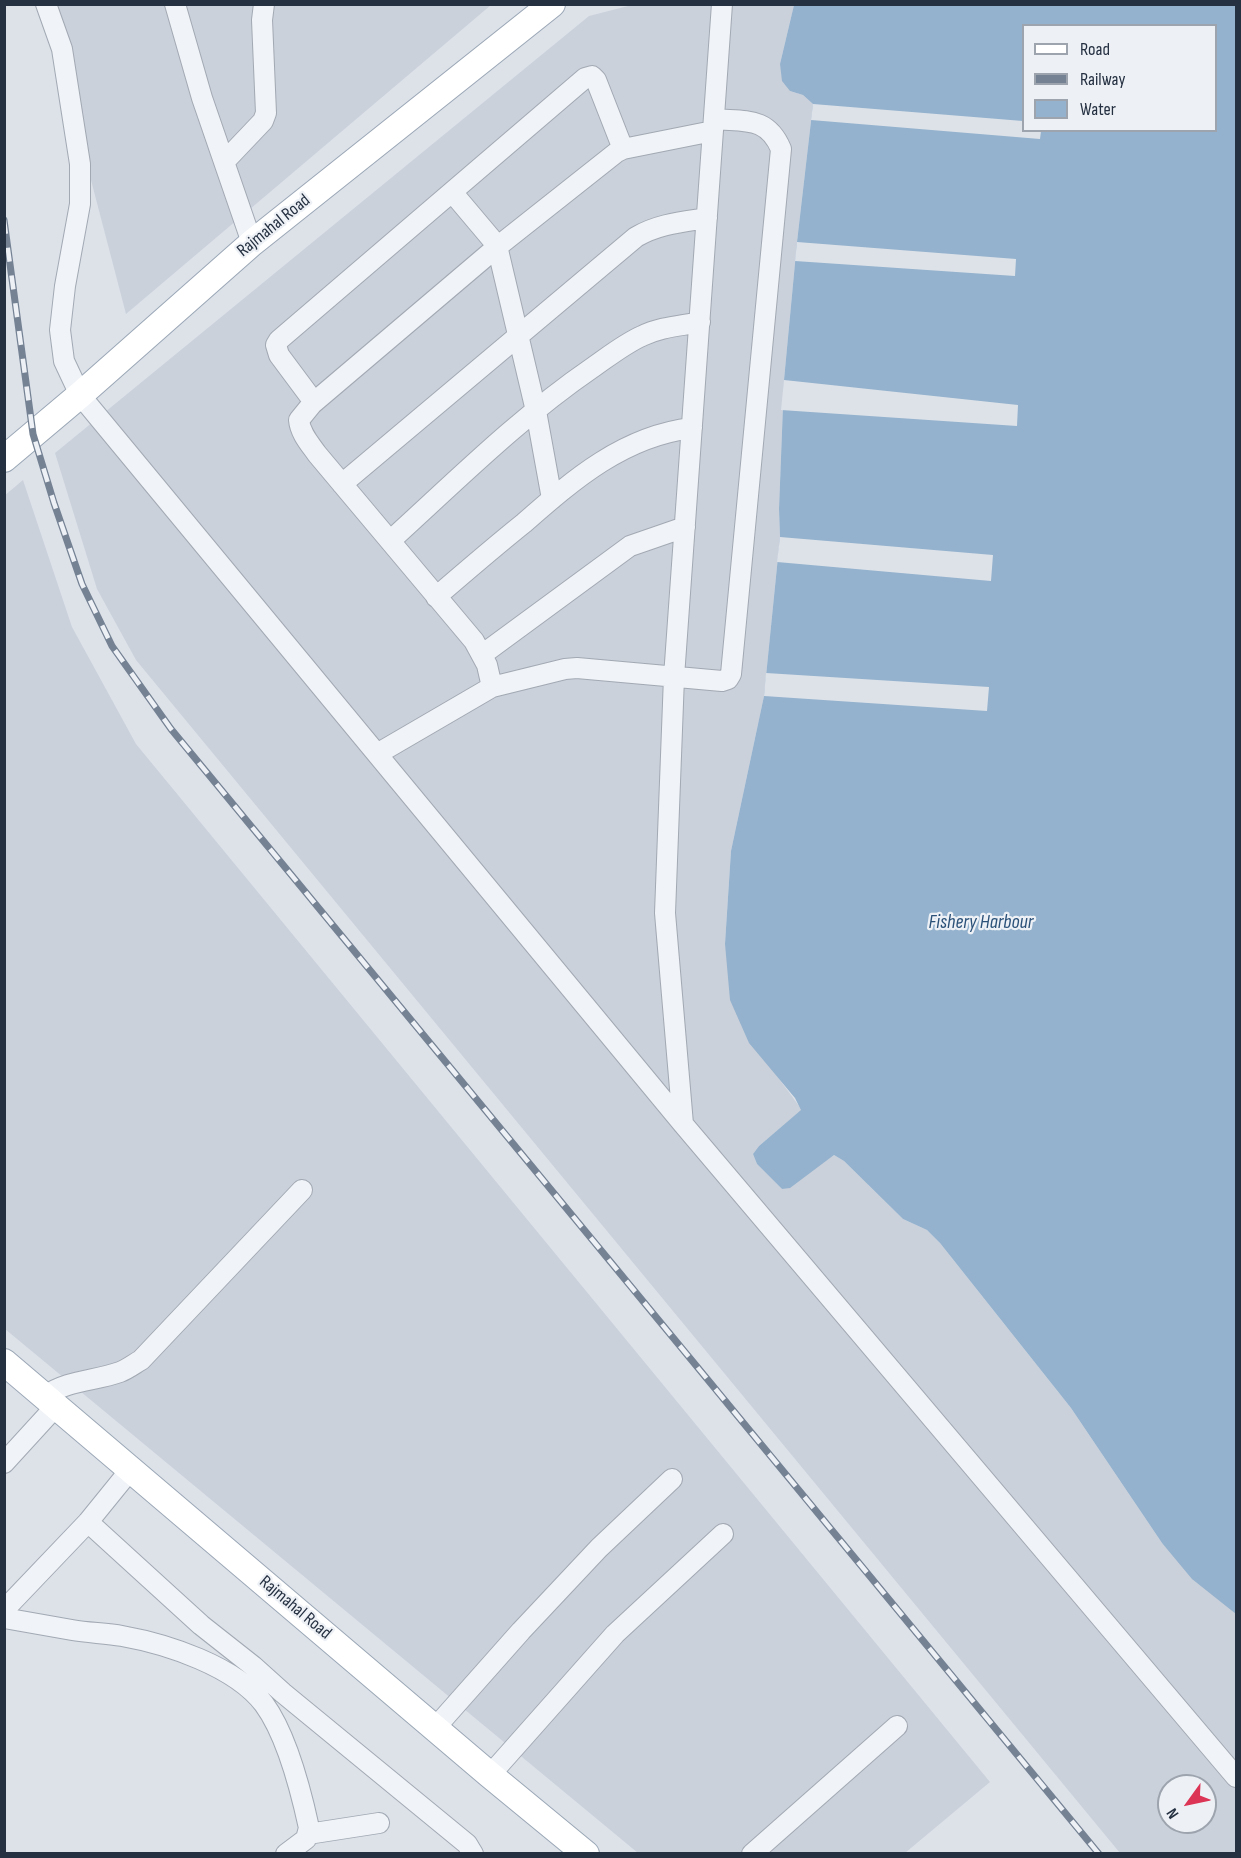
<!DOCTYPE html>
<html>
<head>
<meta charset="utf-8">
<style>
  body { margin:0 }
  #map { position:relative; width:1241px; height:1858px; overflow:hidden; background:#dde2e9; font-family:"Sofia Sans Condensed",sans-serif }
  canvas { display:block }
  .frame { position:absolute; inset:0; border:6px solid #253041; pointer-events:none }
  .legend { position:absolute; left:1022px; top:24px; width:195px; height:108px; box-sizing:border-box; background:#edf1f6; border:2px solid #9da4ae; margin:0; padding:8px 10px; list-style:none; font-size:18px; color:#253041 }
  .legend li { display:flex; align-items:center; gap:12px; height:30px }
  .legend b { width:30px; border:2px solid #9da4ae }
  .north { position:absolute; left:1157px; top:1774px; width:60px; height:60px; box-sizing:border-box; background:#edf1f6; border:2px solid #9da4ae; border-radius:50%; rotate:237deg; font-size:16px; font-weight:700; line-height:24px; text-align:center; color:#253041 }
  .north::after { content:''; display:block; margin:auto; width:21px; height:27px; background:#dc3454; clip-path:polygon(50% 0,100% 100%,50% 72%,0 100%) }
</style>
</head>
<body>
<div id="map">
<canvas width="1241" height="1858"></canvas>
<div class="frame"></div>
<ul class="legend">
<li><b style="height:8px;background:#fff"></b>Road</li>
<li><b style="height:8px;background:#758294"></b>Railway</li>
<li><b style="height:16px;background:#94b2cd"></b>Water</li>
</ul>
<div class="north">N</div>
</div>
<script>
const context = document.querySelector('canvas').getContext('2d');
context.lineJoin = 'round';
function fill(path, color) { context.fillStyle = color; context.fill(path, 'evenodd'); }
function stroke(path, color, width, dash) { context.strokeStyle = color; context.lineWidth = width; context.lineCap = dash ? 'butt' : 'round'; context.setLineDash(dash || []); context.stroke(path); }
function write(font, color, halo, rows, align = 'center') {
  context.font = font + ' "Sofia Sans Condensed",sans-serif'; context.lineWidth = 4.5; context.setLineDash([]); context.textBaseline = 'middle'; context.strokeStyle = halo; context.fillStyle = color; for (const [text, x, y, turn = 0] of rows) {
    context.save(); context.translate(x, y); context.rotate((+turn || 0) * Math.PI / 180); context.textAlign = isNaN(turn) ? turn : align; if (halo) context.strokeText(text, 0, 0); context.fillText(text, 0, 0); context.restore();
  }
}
const built = new Path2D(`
  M45 4 491 5 126 314Z
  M632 5H794L780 64 790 91 803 95 813 104 797 242 784 380 779 509 780 537 764 696 731 851 725 944 777 1076 802 1110 759 1146 753 1154 757 1164 782 1189 834 1155 844 1161 903 1219 927 1230 940 1243 1071 1408 1162 1543 1236 1614V1853H1120L136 660 97 589 55 453 589 16ZM1169 1786H1205V1822H1169Z
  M23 480 72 627 136 744 990 1782 905 1853H638L5 1329 4 496Z`);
const water = new Path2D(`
  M794 5H1236V1614L1192 1579 1162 1543 1071 1408 940 1243 927 1230 903 1219 844 1161 834 1155 790 1188 782 1189 757 1164 753 1154 759 1146 801 1110 795 1098 749 1043 730 1000 725 944 731 851 764 696 780 537 779 509 784 380 797 242 813 104 803 95 790 91 782 81 780 64ZM1024 26H1216V130H1024Z`);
const pier = new Path2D(`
  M813 104 1023 121 1024 130 1041 131 1040 139 811 120Z
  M797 242 1016 259 1015 276 795 261Z
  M784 380 1018 405 1017 426 781 410Z
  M780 537 993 555 991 581 777 562Z
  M766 673 989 687 987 711 764 696Z`);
const minor = new Path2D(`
  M46 4 62 49 80 164V204L65 286 60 330 64 361 80 395 683 1124 1236 1777
  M175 4 202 98 252 243
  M224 162 263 121 266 113 262 20 264 4
  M452 192 495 243 498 250 536 411 552 499
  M312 404 497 247 617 152 623 149 713 131
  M342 484 636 237C658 224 682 222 707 218
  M390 541C455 482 519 418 592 368 608 357 624 344 642 336 660 327 680 326 700 322
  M436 597C465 572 494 547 524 523 574 479 624 436 692 428
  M483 654 630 546 685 527
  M492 687 487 665 474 641 317 454C310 444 300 433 299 420L312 404 311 398 279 355 276 345 279 340 585 78 592 76 596 80 623 149
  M377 754 492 687 565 669 577 668 722 681 728 679 731 674 781 149C767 116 745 122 714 119
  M683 1124 665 913 674 677 722 4
  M45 1396C68 1380 95 1381 120 1372 128 1369 134 1364 141 1360L302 1190
  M4 1463 57 1405
  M88 1522 201 1625 253 1666 283 1693 467 1844 473 1854
  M4 1610 88 1522 131 1469
  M4 1618C27 1622 50 1626 72 1630 89 1633 106 1633 122 1636 167 1644 235 1666 264 1704 286 1734 301 1791 309 1828L306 1839 286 1854
  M435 1728 521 1631 599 1548 672 1479
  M490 1775 615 1634 723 1534
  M308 1834 379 1823
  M752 1854 897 1726`);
const major = new Path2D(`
  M4 459 80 395 252 243 552 4
  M4 1362 490 1775 586 1854`);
const rail = new Path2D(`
  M4 220 33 434 54 503 82 584 112 646 171 729 1099 1854`);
const streetNames = [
  ["Rajmahal Road",274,226,-39],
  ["Rajmahal Road",295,1608,40]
];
const waterNames = [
  ["Fishery Harbour",981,923]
];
fill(built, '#cbd1db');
fill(water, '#94b2cd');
fill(pier, '#dde2e9');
stroke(minor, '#a2a9b3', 22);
stroke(major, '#9ba7b6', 28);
stroke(minor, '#f0f3f7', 20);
stroke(major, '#fff', 26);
stroke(rail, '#758294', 7);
stroke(rail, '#edf1f6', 4.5, [14]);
write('18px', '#253041', '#edf1f6', streetNames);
write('italic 20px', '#2b5179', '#edf1f6', waterNames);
</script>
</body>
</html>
